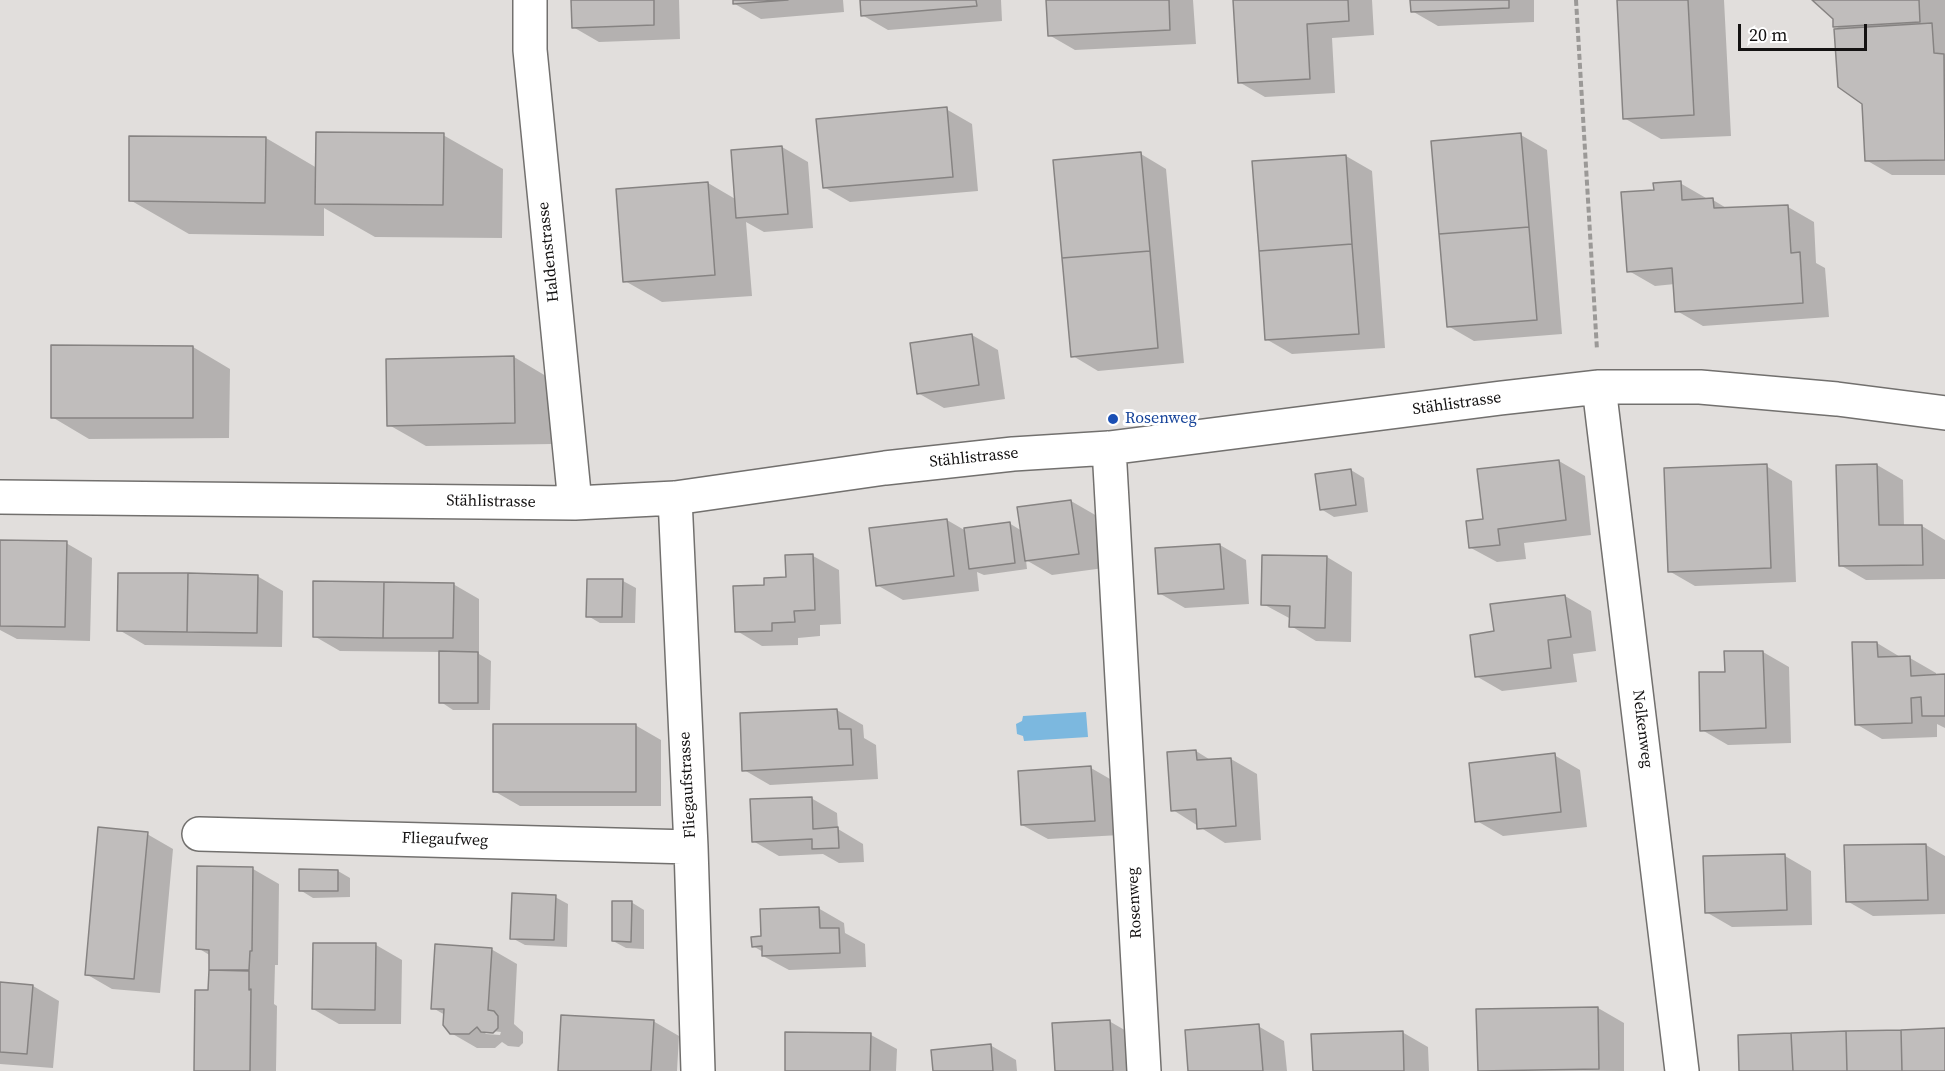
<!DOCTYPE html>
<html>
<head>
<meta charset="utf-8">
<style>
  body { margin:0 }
  #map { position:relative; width:1945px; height:1071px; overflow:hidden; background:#e1dedc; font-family:"Source Serif 4",serif }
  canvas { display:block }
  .scale { position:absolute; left:1738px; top:24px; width:129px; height:27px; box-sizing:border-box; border:3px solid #141212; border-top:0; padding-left:8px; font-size:18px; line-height:21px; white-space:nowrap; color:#141212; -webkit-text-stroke:4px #fff; paint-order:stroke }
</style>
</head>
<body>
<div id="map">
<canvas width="1945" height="1071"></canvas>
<div class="scale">20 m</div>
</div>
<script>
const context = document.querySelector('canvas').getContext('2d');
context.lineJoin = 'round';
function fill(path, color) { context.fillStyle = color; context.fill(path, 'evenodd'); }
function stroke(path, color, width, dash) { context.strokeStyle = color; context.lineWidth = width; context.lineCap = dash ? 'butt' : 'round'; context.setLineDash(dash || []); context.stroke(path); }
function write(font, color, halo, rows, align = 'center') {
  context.font = font + ' "Source Serif 4",serif'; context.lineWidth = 6; context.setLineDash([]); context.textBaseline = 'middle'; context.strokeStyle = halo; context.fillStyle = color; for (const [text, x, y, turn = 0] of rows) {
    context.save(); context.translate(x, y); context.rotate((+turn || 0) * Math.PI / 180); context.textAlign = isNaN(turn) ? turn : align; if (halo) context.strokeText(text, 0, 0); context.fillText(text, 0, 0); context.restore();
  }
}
const water = new Path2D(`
  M1086 712 1088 737 1024 741 1023 736 1017 734 1016 724 1022 721 1023 716Z`);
const shadow = new Path2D(`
  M573 0H679L680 39 599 42 573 27Z
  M735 0H843L844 12 761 19 735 4Z
  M861 0H1001L1002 21 888 30 862 15Z
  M1047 0H1193L1196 44 1075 50 1049 35Z
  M1234 0H1372L1374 35 1332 38 1335 93 1265 97 1239 82Z
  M1412 0H1534V22L1438 26 1412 11Z
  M1619 0H1724L1731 136 1661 139 1624 118Z
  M1814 0H1945V175H1892L1866 160 1864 103 1842 30 1835 26V18Z
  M946 109 972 124 978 191 850 202 824 187Z
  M443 135 503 169 502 238 375 237 324 208V236L189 234 130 200 266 138 317 168Z
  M1521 135 1547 150 1562 334 1474 341 1448 326Z
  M782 147 808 162 813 228 764 232 746 222 752 296 662 302 625 281 708 183 737 200 733 152Z
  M1141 154 1166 169 1184 363 1098 371 1073 356Z
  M1346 156 1372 171 1385 348 1292 354 1266 339Z
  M1680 183 1706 198V200H1713L1728 209 1788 207 1814 222 1816 263 1825 268 1829 317 1703 326 1677 311 1675 284 1655 286 1629 271 1655 191Z
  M972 335 998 350 1005 399 944 408 918 393Z
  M193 347 230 369 229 438 89 439 52 417Z
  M514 357 551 379 552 444 426 446 389 425Z
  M1559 461 1585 476 1591 535 1524 543 1526 559 1497 562 1471 548 1485 520Z
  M1877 465 1903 480 1904 527 1922 526 1945 540V579L1866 580 1840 565Z
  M1766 466 1792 481 1796 582 1695 586 1669 571Z
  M1351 470 1364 478 1368 512 1334 517 1321 509Z
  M1071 501 1097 516 1104 568 1052 575 1026 560 1027 569 984 575 977 572 979 591 903 600 877 585 947 520 966 531 1009 523 1022 531Z
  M0 541 66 543 92 558 90 641 17 639 0 630Z
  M1220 545 1246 560 1249 604 1185 608 1159 593Z
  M813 556 839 570 841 624 820 625V636L798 638V645L762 646 737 631 765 587 787 579Z
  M1327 557 1352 572 1351 642 1316 641 1291 626V619L1263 604Z
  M257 576 283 591 282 647 145 645 119 630Z
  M623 581 636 588 635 623H600L588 616Z
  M453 584 479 599V654L491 661 490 710H453L441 702V652L340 651 314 636Z
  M1565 596 1591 611 1596 651 1573 654 1577 682 1502 691 1476 676 1495 633Z
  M1877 643 1902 658H1910L1936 673V676H1945V728L1937 724V737L1882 739 1856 724Z
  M1763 652 1789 667 1791 743 1728 745 1702 730 1727 673 1726 653Z
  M837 710 863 725 864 738 876 745 878 779 770 785 744 770Z
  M635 725 661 740V806H520L494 791Z
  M1196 751 1212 761 1231 759 1257 774 1261 840 1225 843 1173 810Z
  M1554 755 1580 770 1587 827 1503 836 1477 821Z
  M1091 768 1117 783 1120 835 1048 839 1022 825Z
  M811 798 837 813 838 829 863 844 864 862 839 863 823 854 779 856 753 841Z
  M147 834 173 849 160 993 112 989 86 974Z
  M1926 845 1945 856V914L1873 916 1847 901Z
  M1785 856 1811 871 1812 925 1732 927 1706 912Z
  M253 869 279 884 278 965H275L274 1004 277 1006 276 1071H196L210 992V970L211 956 198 948Z
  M338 871 350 878V897L313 898 300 890Z
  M555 897 568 904 567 947 525 945 512 938Z
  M631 902 644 910V949L626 948 613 941Z
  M818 908 844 923 845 933 865 944 866 967 789 970 763 956V952L753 946 763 938Z
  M376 945 402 960 401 1024H339L313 1009Z
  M491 949 517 964 514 1024 523 1032V1043L519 1047 508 1046 502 1042 495 1048H477L451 1033 445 1015 433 1008ZM482 1030 501 1032 500 1035 486 1034Z
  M0 984 33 986 59 1001 53 1068 0 1064Z
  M1598 1008 1624 1023V1071L1479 1070Z
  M653 1021 679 1036 677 1071H559Z
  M1109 1021 1135 1036 1137 1071H1056Z
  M1258 1026 1284 1041 1287 1071H1190Z
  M1402 1032 1428 1047 1429 1071H1314Z
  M871 1035 897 1049 896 1071H786Z
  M990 1045 1016 1060 1017 1071H934Z`);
const building = new Path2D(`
  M571 0H654V25L572 28Z
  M733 0H788L733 4Z
  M860 0H976L977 6 861 16Z
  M1046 0H1169L1170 30 1048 36Z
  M1233 0H1348L1349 21 1307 24 1310 79 1238 83Z
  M1410 0H1509V8L1411 12Z
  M1617 0H1688L1694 115 1623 119Z
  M1812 0H1919L1920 22 1833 27V19Z
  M1932 23 1934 53 1944 54 1945 160 1865 161 1862 104 1838 87 1834 29Z
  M947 107 953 177 823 188 816 119Z
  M316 132 444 133 443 205 315 204Z
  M1521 133 1529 227 1439 234 1431 141Z
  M129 136 266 137 265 203 129 201Z
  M782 146 788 214 736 218 731 150Z
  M1141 152 1150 251 1062 258 1053 160Z
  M1346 155 1352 244 1259 251 1252 161Z
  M1681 181 1682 200 1713 198 1714 208 1788 205 1791 253 1800 252 1803 303 1675 312 1672 268 1627 272 1621 192 1654 190 1653 183Z
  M708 182 715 275 623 282 616 189Z
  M1529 227 1537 320 1447 327 1439 234Z
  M1352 244 1359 334 1265 340 1259 251Z
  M1150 251 1158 348 1071 357 1062 258Z
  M972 334 979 385 917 394 910 343Z
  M51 345 193 346V418H51Z
  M514 356 515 423 387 426 386 359Z
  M1559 460 1566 520 1498 529 1500 545 1469 548 1466 521 1483 519 1477 469Z
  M1767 464 1771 568 1668 572 1664 468Z
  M1877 464 1879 525H1922L1923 565 1839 566 1836 465Z
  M1351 469 1356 505 1320 510 1315 474Z
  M1071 500 1079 554 1025 561 1017 507Z
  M947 519 954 576 876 586 869 528Z
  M1010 522 1015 563 969 569 964 528Z
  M0 540 67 541 65 627 0 626Z
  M1220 544 1224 589 1158 594 1155 548Z
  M813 554 815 610 794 611 795 622 772 623V631L735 632 733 586 764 585V578L786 577 785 555Z
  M1262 555 1327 556 1325 628 1289 627 1290 606 1261 605Z
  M118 573H188L187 632 117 631Z
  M188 573 258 575 257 633 187 632Z
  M587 579H623L622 617H586Z
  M313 581 384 582 383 638 313 637Z
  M384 582 454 583 453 638H383Z
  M1565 595 1571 637 1548 640 1551 668 1475 677 1470 635 1494 631 1490 604Z
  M1852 642H1877L1878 657 1910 656 1911 676 1945 674V716H1922L1921 697 1911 698 1912 723 1855 725Z
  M439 651 478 652V703H439Z
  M1724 651H1763L1766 728 1700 731 1699 672H1725Z
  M837 709 839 729H851L853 765 742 771 740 713Z
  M493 724H636V792H493Z
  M1196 750 1197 760 1231 758 1236 826 1197 829 1196 809 1171 811 1167 752Z
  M1555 753 1561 812 1475 822 1469 763Z
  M1091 766 1095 821 1021 825 1018 771Z
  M812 797 813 829 838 827 839 848 812 849V839L752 842 750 799Z
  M98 827 148 832 134 979 85 975Z
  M1926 844 1928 900 1846 902 1844 845Z
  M1785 854 1787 910 1705 913 1703 856Z
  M197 866 253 867 252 951H250L249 970H209V950L196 949Z
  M299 869 338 870V891H299Z
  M512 893 556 895 554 940 510 939Z
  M612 901H632L631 942 612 941Z
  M819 907 820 928H839L840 953 762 956V946L752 947 751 937 761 936 760 909Z
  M313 943H376L375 1010 312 1009Z
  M435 944 492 948 488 1010 494 1011 498 1016V1028L493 1033 481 1032 477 1027 469 1034H450L443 1025 444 1009H431Z
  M209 970 249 971V990L251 989 250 1071H194L195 990H208Z
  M0 982 33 985 27 1054 0 1052Z
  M1598 1007 1599 1069 1478 1071 1476 1009Z
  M561 1015 654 1020 651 1071H558Z
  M1110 1020 1113 1071H1055L1052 1023Z
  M1259 1024 1263 1071H1188L1185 1030Z
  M1945 1028V1071H1902L1901 1030Z
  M1901 1030 1902 1071H1847L1846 1031Z
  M1403 1031 1404 1071H1313L1311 1034Z
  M1846 1031 1847 1071H1793L1791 1033Z
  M785 1032 871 1033 870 1071H785Z
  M1791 1033 1793 1071H1739L1738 1035Z
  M991 1044 993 1071H933L931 1050Z`);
const path = new Path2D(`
  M1576 0 1597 350`);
const minor = new Path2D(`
  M530 0V50L575 503
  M1599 387 1682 1071
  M1109 448 1144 1071
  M0 497 575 503 675 498 885 468 1013 454 1109 448 1501 398 1599 387H1700L1837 399 1945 413
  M675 498 691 847 698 1071
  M199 834 691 847`);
const markers = [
  [1113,419,6,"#1a4fb4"]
];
const streetNames = [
  ["Haldenstrasse",549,252,-96],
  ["Stählistrasse",1457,404,-8],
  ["Stählistrasse",974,458,-6],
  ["Stählistrasse",491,502,1],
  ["Nelkenweg",1642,729,83],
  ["Fliegaufstrasse",688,785,-93],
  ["Fliegaufweg",445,840,2],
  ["Rosenweg",1135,903,-93]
];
const transitNames = [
  ["Rosenweg",1125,419]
];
fill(water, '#7cb8df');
fill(shadow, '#0003');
fill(building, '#c0bdbc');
stroke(building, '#868382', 1.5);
stroke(minor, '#72706e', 36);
stroke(path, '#9b9997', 4, [6, 3]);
stroke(minor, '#fff', 33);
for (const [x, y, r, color] of markers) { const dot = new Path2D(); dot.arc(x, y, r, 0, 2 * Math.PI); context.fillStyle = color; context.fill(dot); stroke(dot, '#fff', 2); }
write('16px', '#141212', '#fff', streetNames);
write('16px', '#164399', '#fff', transitNames, 'left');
</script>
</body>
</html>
